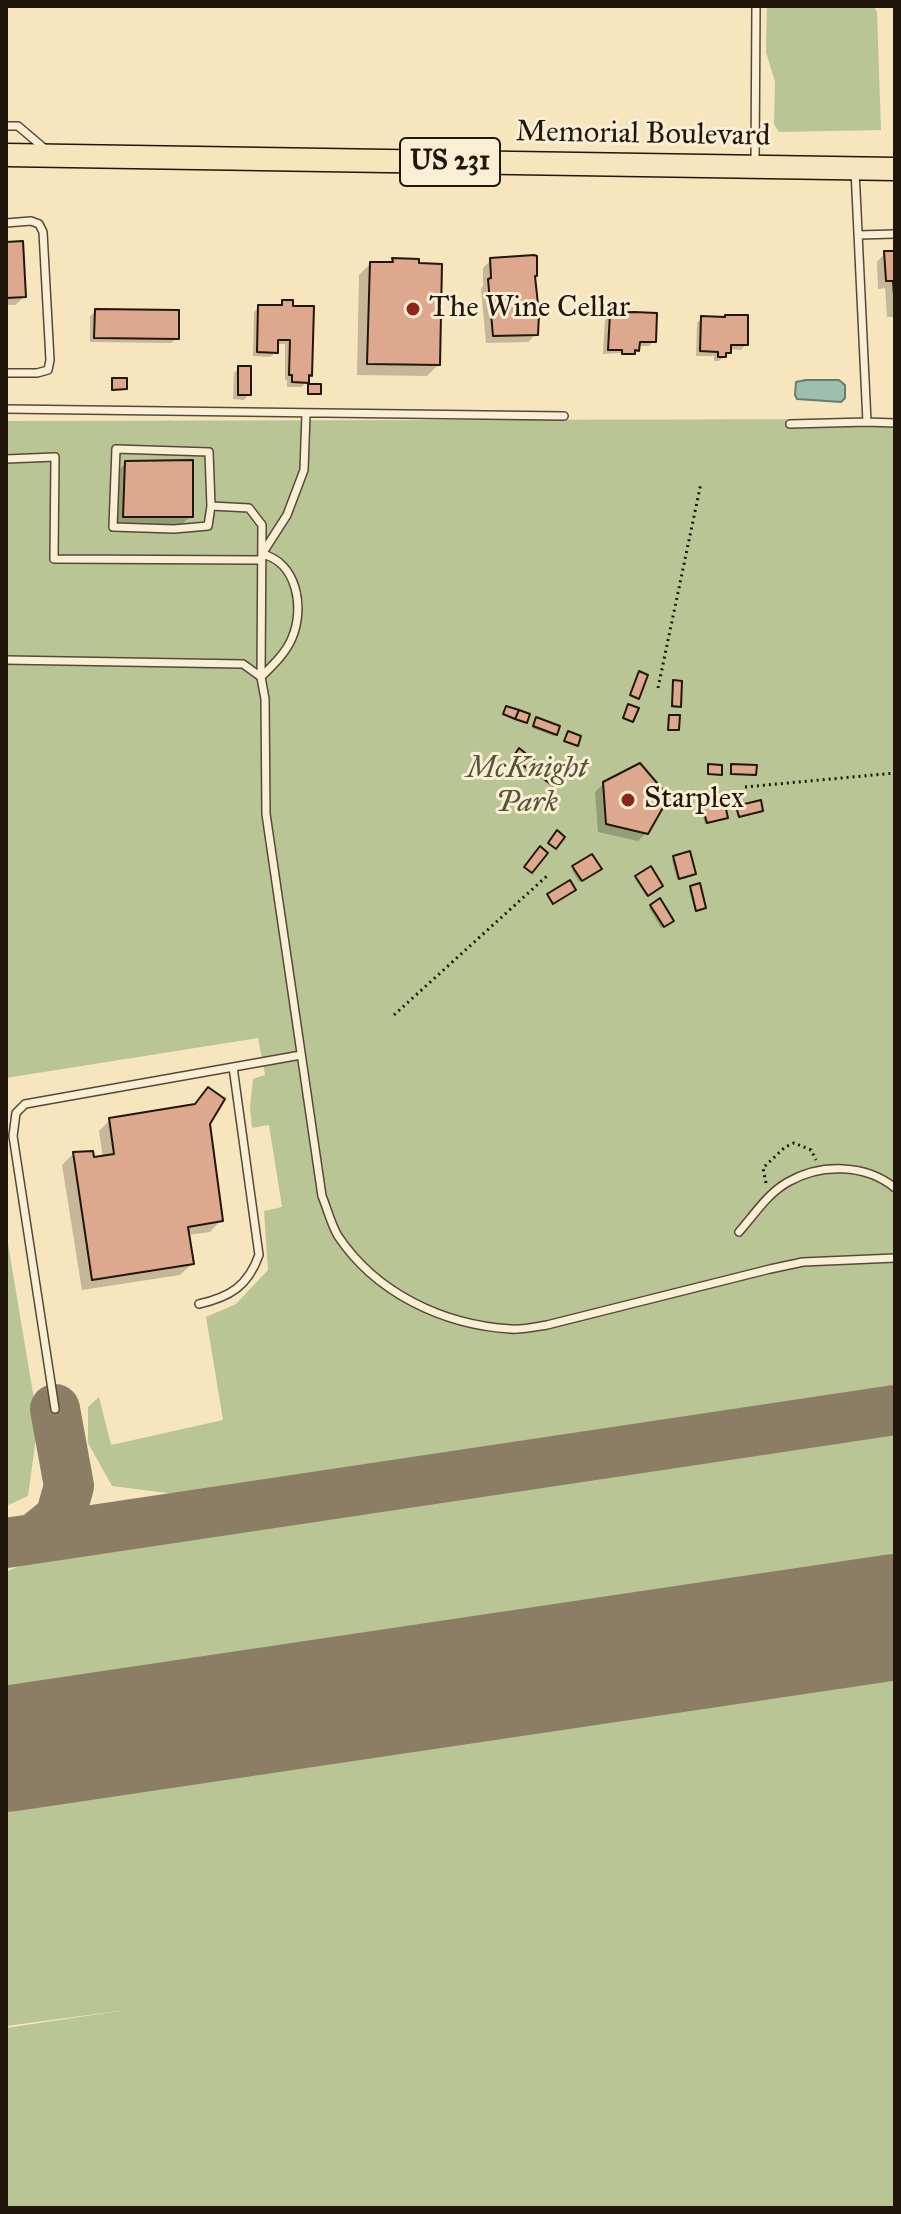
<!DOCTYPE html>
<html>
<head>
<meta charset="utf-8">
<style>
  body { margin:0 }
  #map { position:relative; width:901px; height:2214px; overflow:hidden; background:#f7e5bd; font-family:"IM FELL Great Primer",serif }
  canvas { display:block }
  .frame { position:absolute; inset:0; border:8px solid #21160a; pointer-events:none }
</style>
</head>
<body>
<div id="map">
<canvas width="901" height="2214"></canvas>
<div class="frame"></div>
</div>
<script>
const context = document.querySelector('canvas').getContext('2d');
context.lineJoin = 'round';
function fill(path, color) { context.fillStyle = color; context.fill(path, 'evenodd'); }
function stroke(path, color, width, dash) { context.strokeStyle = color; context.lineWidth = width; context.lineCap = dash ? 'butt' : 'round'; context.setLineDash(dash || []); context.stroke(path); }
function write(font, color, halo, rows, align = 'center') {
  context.font = font + ' "IM FELL Great Primer",serif'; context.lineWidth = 6; context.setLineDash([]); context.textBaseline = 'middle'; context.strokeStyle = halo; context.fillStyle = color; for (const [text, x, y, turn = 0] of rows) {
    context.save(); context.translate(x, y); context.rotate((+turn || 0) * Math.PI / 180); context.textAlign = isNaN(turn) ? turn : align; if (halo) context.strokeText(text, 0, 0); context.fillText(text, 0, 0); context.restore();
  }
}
const green = new Path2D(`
  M767 6H874L877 12 881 130 779 132 774 124 775 82 766 52Z
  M895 419V1392L198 1497 112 1486 88 1443V1407L99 1397 111 1445 223 1420 206 1317 236 1304 268 1270 264 1211 282 1207 269 1125 252 1128 250 1107 253 1079 265 1075 258 1038 6 1078V421Z
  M6 1232 38 1423 28 1496 6 1506Z
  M895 1426V1574L6 1706V1572L47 1553Z
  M895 1658V2208H6V2028L126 2010 6 2026V1792Z`);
const water = new Path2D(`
  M806 380H839L845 385V398L841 402 797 399 795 395 796 382Z`);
const shadow = new Path2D(`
  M6 244 24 297 15 305H6Z
  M885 253H895V317H887L885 288 878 289 877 262Z
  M393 260 438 365 427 376 357 375 359 275 370 264H389Z
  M491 260 536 334 528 342 486 343 481 289 483 286V268Z
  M283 302 310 375 302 387H287V380H285V344H276V352L270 357 253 356 254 312 259 307H277Z
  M96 311 177 338 171 343 90 342V316Z
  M610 315 654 341 649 346H637L635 352 603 354 605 320Z
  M702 318 746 344 741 350 729 349V353L719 361H714V356H696L697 323Z
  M239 368 249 394 244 400 233 399 234 373Z
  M126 463 191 516 182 524H116L118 471Z
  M674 682 679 706 677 708H671Z
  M536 719 555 734 554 736 532 728Z
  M520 751 537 765 530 774 512 760Z
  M732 766 754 774 729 775Z
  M604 783 646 833 638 841 598 832 595 792Z
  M723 803 726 817 705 824 701 810Z
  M674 858 694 874 677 880 672 860Z
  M574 868 597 870 579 882 572 870Z
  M637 877 659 887 646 896 635 879Z
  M691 888 704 908 702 910 695 912 689 890Z
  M651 906 669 922 661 928 649 908Z
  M208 1089V1123L221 1220 210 1232 187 1235 192 1264 180 1275 82 1290 62 1165 73 1154 92 1160 103 1158 99 1131 110 1120 192 1107Z`);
const taxiway = new Path2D(`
  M35 1538 60 1518 69 1486 55 1409
  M6 1543 895 1410`);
const runway = new Path2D(`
  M6 1749 895 1617`);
const building = new Path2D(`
  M23 241 26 297 6 298V242Z
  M884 251H895V310L893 281H886Z
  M534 255 537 256V276H535L539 314 538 335 493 336 488 279 491 278 490 258Z
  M392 258 419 259V263L442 264 440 365 367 364 370 262H393Z
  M282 300H293V306H314L312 376 309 375V383L292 382V375H289L290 340H278V353L257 352 258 305H282Z
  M95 309 179 310V339L94 338Z
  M634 312 657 313 656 342H640L639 351 635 350V354H622V350H608L610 313Z
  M725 315H748V345H731V353H726V357H718V352L700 351 701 316 725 317Z
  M238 366H251V395H238Z
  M112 378H127V389L112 390Z
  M308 384H321V394H308Z
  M193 460V517H123L125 461Z
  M639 671 648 675 639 699 630 695Z
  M673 680 682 681 681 707 672 706Z
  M628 704 639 708 633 722 623 718Z
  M506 706 519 710 515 719 503 714Z
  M519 710 530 714 527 723 515 719Z
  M669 715H680L679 730H668Z
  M536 717 560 726 557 735 533 726Z
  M568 731 581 736 578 746 564 741Z
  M519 748 540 765 533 773 513 757Z
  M640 763 669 797 648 834 606 824 603 782Z
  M708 764 722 765V775L708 774Z
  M731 764 757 765 756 775 731 774Z
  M548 768 560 778 553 786 541 777Z
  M724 800 728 818 707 823 702 806Z
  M761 800 763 811 739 817 736 806Z
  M557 830 565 837 556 849 548 843Z
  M540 846 548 853 532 873 524 867Z
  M690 851 696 874 679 879 673 856Z
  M592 854 602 869 582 881 572 866Z
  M651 866 663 886 648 896 635 876Z
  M570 880 576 890 553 904 547 894Z
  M700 883 706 908 696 911 690 886Z
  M660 898 674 921 664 927 650 905Z
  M208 1087 225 1099 210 1124 223 1221 188 1227 194 1264 92 1280 73 1152 93 1151 94 1157 114 1154 109 1118 195 1104Z`);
const path = new Path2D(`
  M658 688 701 483
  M745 787 895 773
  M394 1015 548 875
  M766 1183 763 1168 785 1147 794 1143 811 1150 816 1160`);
const lane = new Path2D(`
  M6 126H18L45 149
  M755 164 756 6
  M6 223 31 221 39 224 43 232 50 360 48 370 37 373H6
  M858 235 895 234
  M6 409 564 416
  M867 422 895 423
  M790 424 867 422 855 170
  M6 459 55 457 54 559 261 560
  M211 506 209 452 116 449 113 527 174 529 208 526 211 506 249 508 262 525 261 677
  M6 660 243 664 261 677 265 699 266 814 322 1196C327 1208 331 1224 338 1236 376 1293 443 1325 511 1329 522 1330 535 1327 547 1325L770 1269 803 1262 895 1258
  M261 677C272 666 286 653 292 638 305 608 297 562 262 554L287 515 304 470 306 414
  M739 1232C754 1215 768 1193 788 1182 821 1163 866 1164 895 1188
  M199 1304C230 1297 248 1286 259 1255L233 1067
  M55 1409 13 1136 16 1113 25 1104 301 1055`);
const primary = new Path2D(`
  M6 155 895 169`);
const markers = [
  [413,309,8,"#8f2418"],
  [628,800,8,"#8f2418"]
];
const shields = [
  [450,162,100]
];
const shieldNames = [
  ["US 231",450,162]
];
const streetNames = [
  ["Memorial Boulevard",643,135,1]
];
const poiNames = [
  ["The Wine Cellar",429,309],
  ["Starplex",644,800]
];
const parkNames = [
  ["McKnight",527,770],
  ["Park",527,804]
];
fill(green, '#b9c594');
fill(water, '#9dbfaf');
stroke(water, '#6b7b6d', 2);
fill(shadow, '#0003');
stroke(taxiway, '#8c7e64', 50);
stroke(runway, '#8c7e64', 126);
fill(building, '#dea88e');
stroke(building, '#21160a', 2);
stroke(lane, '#564a37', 10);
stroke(primary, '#21160a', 25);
stroke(path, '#21160a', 3, [2, 4]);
stroke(lane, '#faeed4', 7);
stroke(primary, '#f7e5bd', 22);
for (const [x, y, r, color] of markers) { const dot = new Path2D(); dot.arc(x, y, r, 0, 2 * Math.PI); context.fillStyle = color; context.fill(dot); stroke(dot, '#faeed4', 3); }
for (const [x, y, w] of shields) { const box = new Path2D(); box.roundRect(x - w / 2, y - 24, w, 48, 6); context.fillStyle = '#faeed4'; context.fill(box); stroke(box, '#21160a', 2); }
write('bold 28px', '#21160a', null, shieldNames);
write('30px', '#21160a', '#faeed4', streetNames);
write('30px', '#21160a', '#faeed4', poiNames, 'left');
write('italic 30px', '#56533a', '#faeed4', parkNames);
</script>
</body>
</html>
